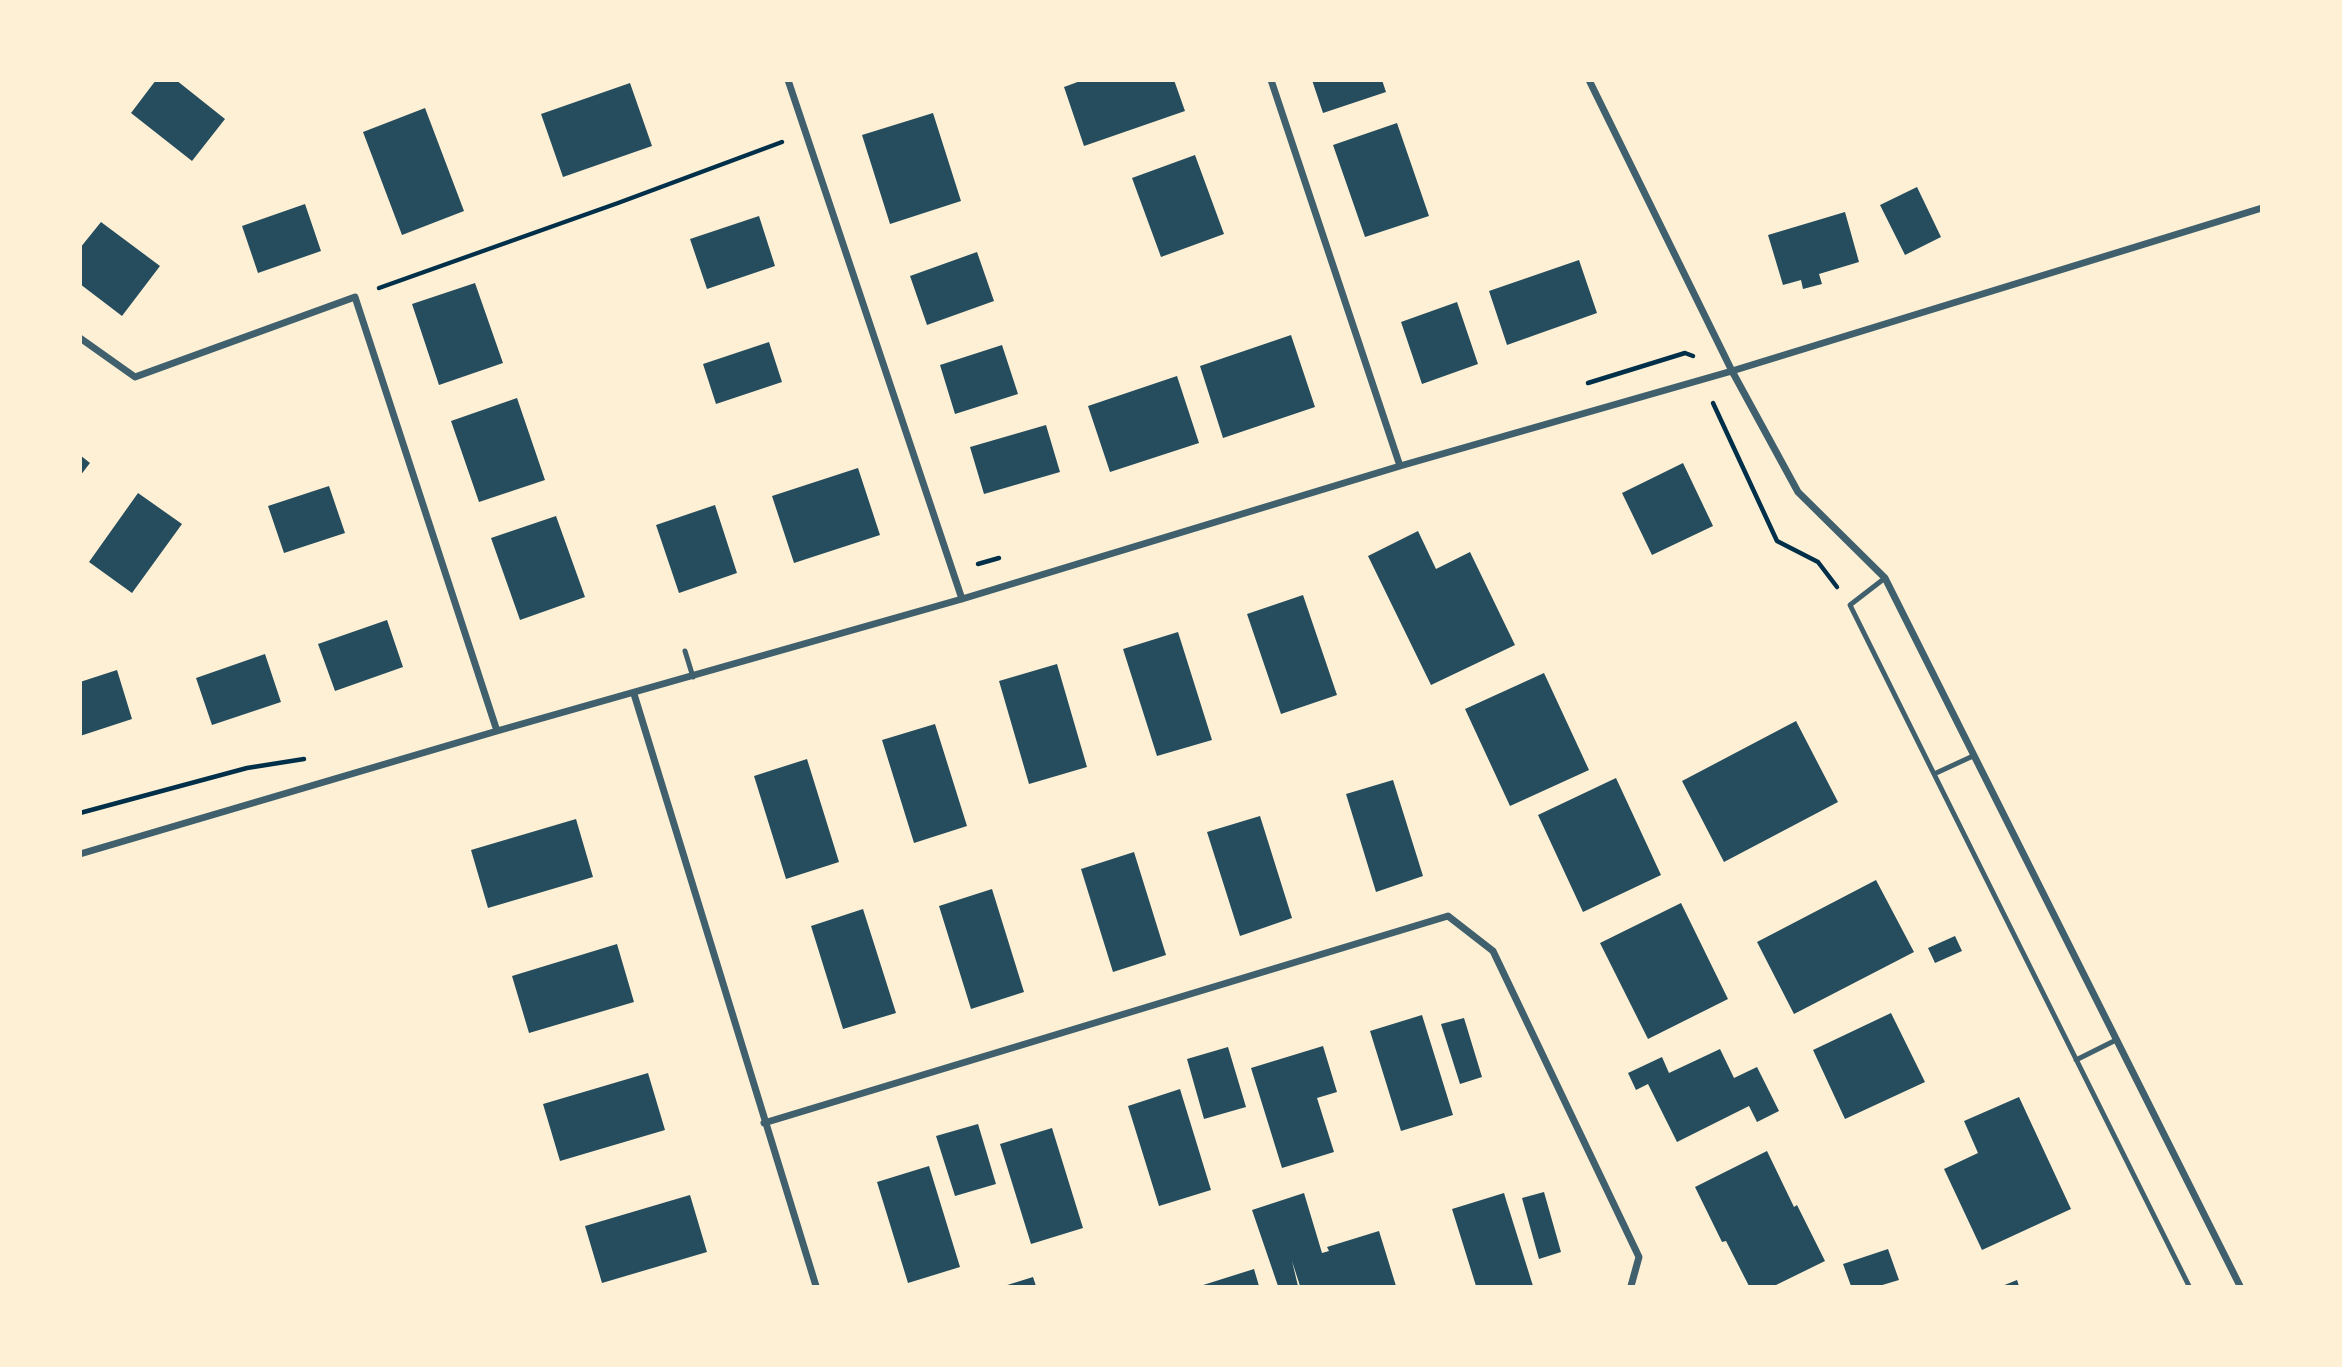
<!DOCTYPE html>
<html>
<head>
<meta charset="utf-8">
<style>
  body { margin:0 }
  #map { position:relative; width:2342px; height:1367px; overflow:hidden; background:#fdf0d5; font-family:Mulish,sans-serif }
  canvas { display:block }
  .frame { position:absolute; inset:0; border:82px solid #fdf0d5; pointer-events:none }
</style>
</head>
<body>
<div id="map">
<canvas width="2342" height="1367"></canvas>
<div class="frame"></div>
</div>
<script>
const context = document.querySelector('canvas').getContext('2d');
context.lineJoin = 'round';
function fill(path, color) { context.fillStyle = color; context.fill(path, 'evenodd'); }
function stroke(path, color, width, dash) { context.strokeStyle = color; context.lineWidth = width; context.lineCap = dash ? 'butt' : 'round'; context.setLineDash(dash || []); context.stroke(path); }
const building = new Path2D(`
  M156 80H176L225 119 192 161 131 113Z
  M1083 80H1174L1185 111 1084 146 1064 87Z
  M1312 80H1382L1386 92 1323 113Z
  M630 83 652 146 563 177 541 114Z
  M425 108 464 211 402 235 363 132Z
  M933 113 961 201 890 224 862 135Z
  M1397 123 1429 216 1365 237 1333 145Z
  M1195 155 1224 234 1161 257 1132 178Z
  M1917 187 1941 237 1905 255 1880 205Z
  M305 204 321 251 258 273 242 226Z
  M1845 212 1859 262 1819 274 1822 284 1803 289 1801 280 1783 285 1768 235Z
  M759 216 775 266 707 289 690 239Z
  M101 222 160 266 122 316 80 284V248Z
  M977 252 994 301 927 325 910 276Z
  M1579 260 1597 313 1507 345 1489 291Z
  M475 283 503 363 439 385 412 304Z
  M1457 302 1478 364 1422 384 1401 322Z
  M1291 335 1315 407 1223 438 1200 366Z
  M769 342 782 382 716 404 703 364Z
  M1002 345 1018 394 955 414 940 365Z
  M1177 376 1199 443 1110 472 1088 406Z
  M517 398 545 480 479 502 451 421Z
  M1046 425 1060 472 984 494 970 447Z
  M80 455 90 463 80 476Z
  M1683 463 1713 526 1652 555 1622 493Z
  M858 468 880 535 794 563 772 496Z
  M329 486 345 533 284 553 268 506Z
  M138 493 182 524 132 593 89 562Z
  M715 505 737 573 679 593 656 525Z
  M556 516 585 597 520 620 491 538Z
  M1418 531 1436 569 1470 552 1515 645 1431 685 1368 556Z
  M1303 595 1337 695 1281 714 1247 614Z
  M387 620 403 667 335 691 318 644Z
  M1178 632 1212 740 1157 756 1123 649Z
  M265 654 281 702 212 725 196 678Z
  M1057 664 1087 767 1029 784 999 681Z
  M117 670 132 719 80 736V682Z
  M1544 673 1589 770 1510 806 1465 709Z
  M1796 721 1838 802 1724 862 1682 781Z
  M935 724 967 826 914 843 882 740Z
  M807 759 839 862 786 879 754 776Z
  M1616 778 1661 875 1583 912 1538 815Z
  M1393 780 1423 876 1376 892 1346 794Z
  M1260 816 1292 918 1240 936 1207 832Z
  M576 819 593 877 488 908 471 850Z
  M1134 852 1166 955 1113 972 1081 869Z
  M1876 880 1914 952 1794 1014 1757 942Z
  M992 889 1024 992 971 1009 939 906Z
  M1681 903 1728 999 1648 1039 1600 943Z
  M863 909 896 1013 843 1029 811 926Z
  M1955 936 1962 951 1935 963 1928 948Z
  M617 944 634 1002 529 1033 512 976Z
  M1891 1013 1925 1082 1845 1119 1813 1050Z
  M1422 1015 1453 1115 1401 1131 1370 1031Z
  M1464 1018 1482 1077 1460 1084 1441 1024Z
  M1323 1046 1337 1092 1317 1098 1334 1152 1282 1168 1251 1068Z
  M1228 1047 1246 1107 1204 1119 1187 1059Z
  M1720 1049 1734 1078 1757 1067 1779 1111 1757 1122 1749 1106 1677 1142 1648 1084 1636 1090 1628 1073 1662 1057 1669 1073Z
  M648 1073 665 1130 560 1161 543 1104Z
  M1180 1089 1211 1190 1159 1206 1128 1106Z
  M2019 1097 2071 1209 1982 1250 1944 1169 1978 1153 1964 1121Z
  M978 1124 996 1184 955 1196 936 1136Z
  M1052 1128 1083 1228 1031 1244 1000 1144Z
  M1767 1151 1794 1207 1797 1205 1825 1261 1774 1286H1749L1726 1241 1722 1242 1695 1187Z
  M929 1166 960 1267 908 1283 877 1182Z
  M1544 1192 1561 1252 1539 1259 1522 1198Z
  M1304 1193 1322 1253 1329 1251 1327 1247 1379 1231 1396 1286H1300L1292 1261 1298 1286H1278L1252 1210Z
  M1504 1193 1507 1203 1533 1286H1476L1452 1209Z
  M690 1195 707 1252 602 1283 585 1226Z
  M1888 1249 1899 1280 1879 1286H1851L1843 1264Z
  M1254 1269 1259 1286H1200Z
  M1033 1277 1036 1286H1004Z
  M2017 1280 2019 1286H2002Z`);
const path = new Path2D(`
  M379 288 618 203 782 142
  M1588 383 1685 353 1693 356
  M1713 403 1777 541 1818 562 1837 587
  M978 564 999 558
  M80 813 247 768 304 759`);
const service = new Path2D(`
  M1885 578 1850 605 1934 774
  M685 651 693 677
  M1973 756 1934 774 2189 1286
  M2076 1060 2116 1040`);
const minor = new Path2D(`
  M788 80 962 599
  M1271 80 1400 466
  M1589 80 1732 371 1798 492 1885 578 2240 1286
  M80 338 135 377 355 297 497 731
  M634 694 816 1286
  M80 854 497 731 962 599 1400 466 1732 371 2262 208
  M764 1123 1448 916 1493 951 1639 1257 1631 1286`);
fill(building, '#264d5e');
stroke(path, '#003049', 4.5);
stroke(service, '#3f606c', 5);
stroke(minor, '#3f606c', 7);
</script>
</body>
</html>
